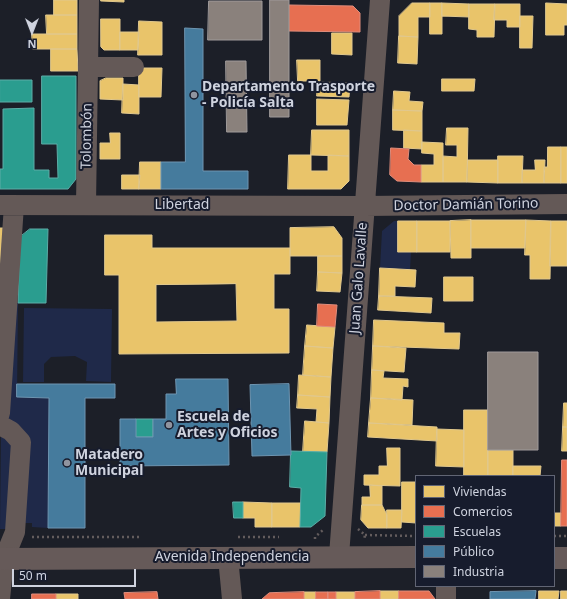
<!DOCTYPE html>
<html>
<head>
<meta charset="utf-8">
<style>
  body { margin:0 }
  #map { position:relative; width:567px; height:599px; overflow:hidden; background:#1c1f28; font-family:"Noto Sans",sans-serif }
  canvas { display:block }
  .legend { position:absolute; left:415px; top:475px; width:140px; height:112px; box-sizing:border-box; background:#171c2d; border:1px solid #616574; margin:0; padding:5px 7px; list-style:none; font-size:12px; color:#cfd3df }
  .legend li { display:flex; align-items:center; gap:8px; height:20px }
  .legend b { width:20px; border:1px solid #616574 }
  .north { position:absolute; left:12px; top:12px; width:40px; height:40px; -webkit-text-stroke:3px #171c2d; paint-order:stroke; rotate:180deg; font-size:11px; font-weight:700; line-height:16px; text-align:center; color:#cfd3df }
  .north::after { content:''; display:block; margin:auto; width:14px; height:18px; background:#cfd3df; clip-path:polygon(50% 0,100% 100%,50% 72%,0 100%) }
  .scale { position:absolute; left:12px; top:569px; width:124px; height:18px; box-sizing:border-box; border:2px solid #cfd3df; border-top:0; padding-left:5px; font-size:12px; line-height:14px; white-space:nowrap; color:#cfd3df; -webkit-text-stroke:3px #171c2d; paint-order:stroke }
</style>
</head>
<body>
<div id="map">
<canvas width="567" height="599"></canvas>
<ul class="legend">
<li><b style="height:11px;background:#e9c46a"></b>Viviendas</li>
<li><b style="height:11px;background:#e76f51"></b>Comercios</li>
<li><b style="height:11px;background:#2a9d8f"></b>Escuelas</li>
<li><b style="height:11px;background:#457b9d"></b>Público</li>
<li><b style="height:11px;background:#8a817c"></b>Industria</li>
</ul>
<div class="north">N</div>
<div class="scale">50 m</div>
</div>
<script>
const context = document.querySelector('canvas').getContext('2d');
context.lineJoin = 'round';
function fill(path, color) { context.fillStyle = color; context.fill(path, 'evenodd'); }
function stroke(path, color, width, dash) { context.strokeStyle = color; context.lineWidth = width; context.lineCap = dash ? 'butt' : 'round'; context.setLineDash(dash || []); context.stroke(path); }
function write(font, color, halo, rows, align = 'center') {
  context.font = font + ' "Noto Sans",sans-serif'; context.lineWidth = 4; context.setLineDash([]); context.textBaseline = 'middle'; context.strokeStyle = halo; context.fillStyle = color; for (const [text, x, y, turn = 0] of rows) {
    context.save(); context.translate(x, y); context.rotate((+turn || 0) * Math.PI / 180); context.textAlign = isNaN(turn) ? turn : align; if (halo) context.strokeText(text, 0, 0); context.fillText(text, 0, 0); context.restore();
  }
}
const green = new Path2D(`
  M394 221H398V252H411L410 270 380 268 382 231Z
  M11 302 18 303 17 397 49 398 48 528 32 527V523H22L26 440 5 421Z
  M24 308 112 309 111 382 86 381 87 362 75 356 51 357 44 364V382H23Z
  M1 431 17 445 12 529H0Z`);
const homes = new Path2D(`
  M54 0H77V15H54Z
  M101 0H124V2L101 1Z
  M412 3H430V17H418V37L399 36V16Z
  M430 3H442V34H430Z
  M442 3 469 4V17L442 16Z
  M546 3 567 4V25H564V35H546Z
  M469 4H495L494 37H477V30L469 29Z
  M495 4H520V27H507V20H494Z
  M46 15H77V34H47Z
  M520 16H533L532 48H520Z
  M101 19H120V50H104L101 47Z
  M139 21 162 22V55H138Z
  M120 32H139L138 50H120Z
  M332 33H352V55L332 54Z
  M32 34H77V49H33Z
  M399 36 418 37 417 64 398 63Z
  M51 49H77L78 71H51Z
  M297 60H320V81H298Z
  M139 68H162L161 97H139Z
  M106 78H123V100L100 99V81Z
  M442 79H475L474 91H442Z
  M318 82 350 83 349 97 317 96Z
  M123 84 139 85V114L122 113Z
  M394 91 410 92 409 101 423 102 422 111 393 110Z
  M317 99 349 100 347 125H317Z
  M393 110 422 111V131L393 130Z
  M447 128H468L467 182H443V156L457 157V145H446Z
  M312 130H349V156L311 155Z
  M404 130 422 131V149L404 148Z
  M110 133H120V159H100V143H110Z
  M422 142 443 143V182H421V165H434V154L422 153Z
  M548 147H561V183H544V167H547Z
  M561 147H567V183H561Z
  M289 155H311V171H328V155L349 156V181L341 189H288Z
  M498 156H523L522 183H498Z
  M468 160H498V183L467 182Z
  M535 160H545L544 183H522V170H535Z
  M140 162H161V189H139Z
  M122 175H140L139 189H122Z
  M471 220V258H451L450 221Z
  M471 220H526L525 248H471Z
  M526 220 551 221 550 279H530V255H525Z
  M398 221H417V252H398Z
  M417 221H450V252H417Z
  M551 221H567V266H550Z
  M334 227 342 238V256H290V228Z
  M0 228H3L0 270Z
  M105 235H152V248H290V274H274V309H289V353L119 354V275H105ZM236 284 237 321 156 322V285Z
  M318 256H342V273L318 272Z
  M380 268 416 270 415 287 395 286V296H379Z
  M318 272 342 273 340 292 317 291Z
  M444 277H473V301H444Z
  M379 296 432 298 431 313 378 310Z
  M374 320 444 323V333H460L459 349 373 346Z
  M307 325 335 327 333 348 305 346Z
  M305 346 333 348 331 377 303 375Z
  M373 346 406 348 404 372 372 370Z
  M372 370 384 371 383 378 408 379V387L403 386 402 400 371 398Z
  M299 375 331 377 330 397 298 395Z
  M298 395 330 397 329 423 316 422 317 409 297 408Z
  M371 398 413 400 412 425 369 423Z
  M564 403H567V427H563Z
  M464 410H488V476H464Z
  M305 421 329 423 327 452H303Z
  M369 423 437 427V441L368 437Z
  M563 427H567V451H562Z
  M437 429 464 430V467L436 466Z
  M387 448H400V486L364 485V475H379V466H387Z
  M488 450H513V476H488Z
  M513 466H541L540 476H513Z
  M402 482H416V523L402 522Z
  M370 485 382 486V505H362V497H370Z
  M243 502 272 503V527H255V518H243Z
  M272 503H301L300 527H272Z
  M362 505H382L387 515V528H368L361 520Z
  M387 510H402L401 528H387Z
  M554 513H561V526H554Z
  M380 591H399V599H380Z
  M539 591H559L558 599H539Z
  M561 591H567V599H561Z
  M304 592H316V599H304Z
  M336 592H355V599H336Z
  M56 594H78V599H56Z`);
const shops = new Path2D(`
  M289 5 353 6 360 13V32L289 31Z
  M391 148 409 149 408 159 414 165H421V182L397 181 390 175Z
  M318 304 337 305 335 327 317 326Z
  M562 460H567V526H561Z
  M380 591V599H355V592Z
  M399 591H429L435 599H399Z
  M157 592 158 599H125L124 593Z
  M304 592V599H262L269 593Z
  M316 592H328V599H316Z
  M328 592H336V599H328Z
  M32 594H56V599H32Z`);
const schools = new Path2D(`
  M42 76H76V179L68 189H0V169H3V109L34 108V170H49V178H58L57 144H42Z
  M0 80H32V102H0Z
  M30 229H48L46 303H18L20 237Z
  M136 419H153V437H136Z
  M291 451 327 452 325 516 311 527H300L301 488 290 487Z
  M233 502H243V518H234Z`);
const public = new Path2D(`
  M185 28 203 29V171H248V189H161V162H185Z
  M176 379H228L229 465 120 466V419H136V437H153V419H166V394H176Z
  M17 384H115V398H85V528H48L49 398 17 397Z
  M289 384 291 455 252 456 250 385Z
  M536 591 535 599H490V592Z`);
const industry = new Path2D(`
  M270 0H289V117H270Z
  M209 1H262V40H208Z
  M226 61H246L247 132H227Z
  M488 352H538V450H488Z`);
const path = new Path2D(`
  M358 529 365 535 364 540
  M365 535 416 536
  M554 536H567
  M32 537H139
  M238 537H279
  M315 539V537L323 530`);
const minor = new Path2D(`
  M88 67H134
  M0 205 364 206 567 204
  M86 205 89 0
  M0 413 14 205
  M0 425 11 431 21 442 15 532 4 559 0 599
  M339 556 380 0
  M228 557 232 599
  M446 599V586`);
const major = new Path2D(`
  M554 558H567
  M0 559 416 557`);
const markers = [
  [194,95,4,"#90949f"],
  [169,425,4,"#90949f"],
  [67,463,4,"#90949f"]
];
const poiNames = [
  ["Departamento Trasporte",202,87],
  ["- Policía Salta",202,103],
  ["Escuela de",177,417],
  ["Artes y Oficios",177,433],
  ["Matadero",75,455],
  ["Municipal",75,471]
];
const streetNames = [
  ["Tolombón",87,136,-89],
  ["Libertad",182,205],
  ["Doctor Damián Torino",466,205,-1],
  ["Juan Galo Lavalle",359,278,-86],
  ["Avenida Independencia",232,557]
];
fill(green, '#1f2949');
fill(homes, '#e9c46a');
stroke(homes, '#e1c88d', 1);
fill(shops, '#e76f51');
stroke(shops, '#e08d7c', 1);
fill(schools, '#2a9d8f');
stroke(schools, '#5cada7', 1);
fill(public, '#457b9d');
stroke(public, '#6e95b1', 1);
fill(industry, '#8a817c');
stroke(industry, '#9f9a9a', 1);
stroke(path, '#635c5d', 2.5, [2, 3]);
stroke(minor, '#645957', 20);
stroke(major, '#665a59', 22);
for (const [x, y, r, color] of markers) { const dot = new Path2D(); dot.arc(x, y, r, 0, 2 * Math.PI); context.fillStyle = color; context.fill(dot); stroke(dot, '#171c2d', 1.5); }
write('bold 14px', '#cfd3df', '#171c2d', poiNames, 'left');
write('14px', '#cfd3df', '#171c2d', streetNames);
</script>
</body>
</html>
